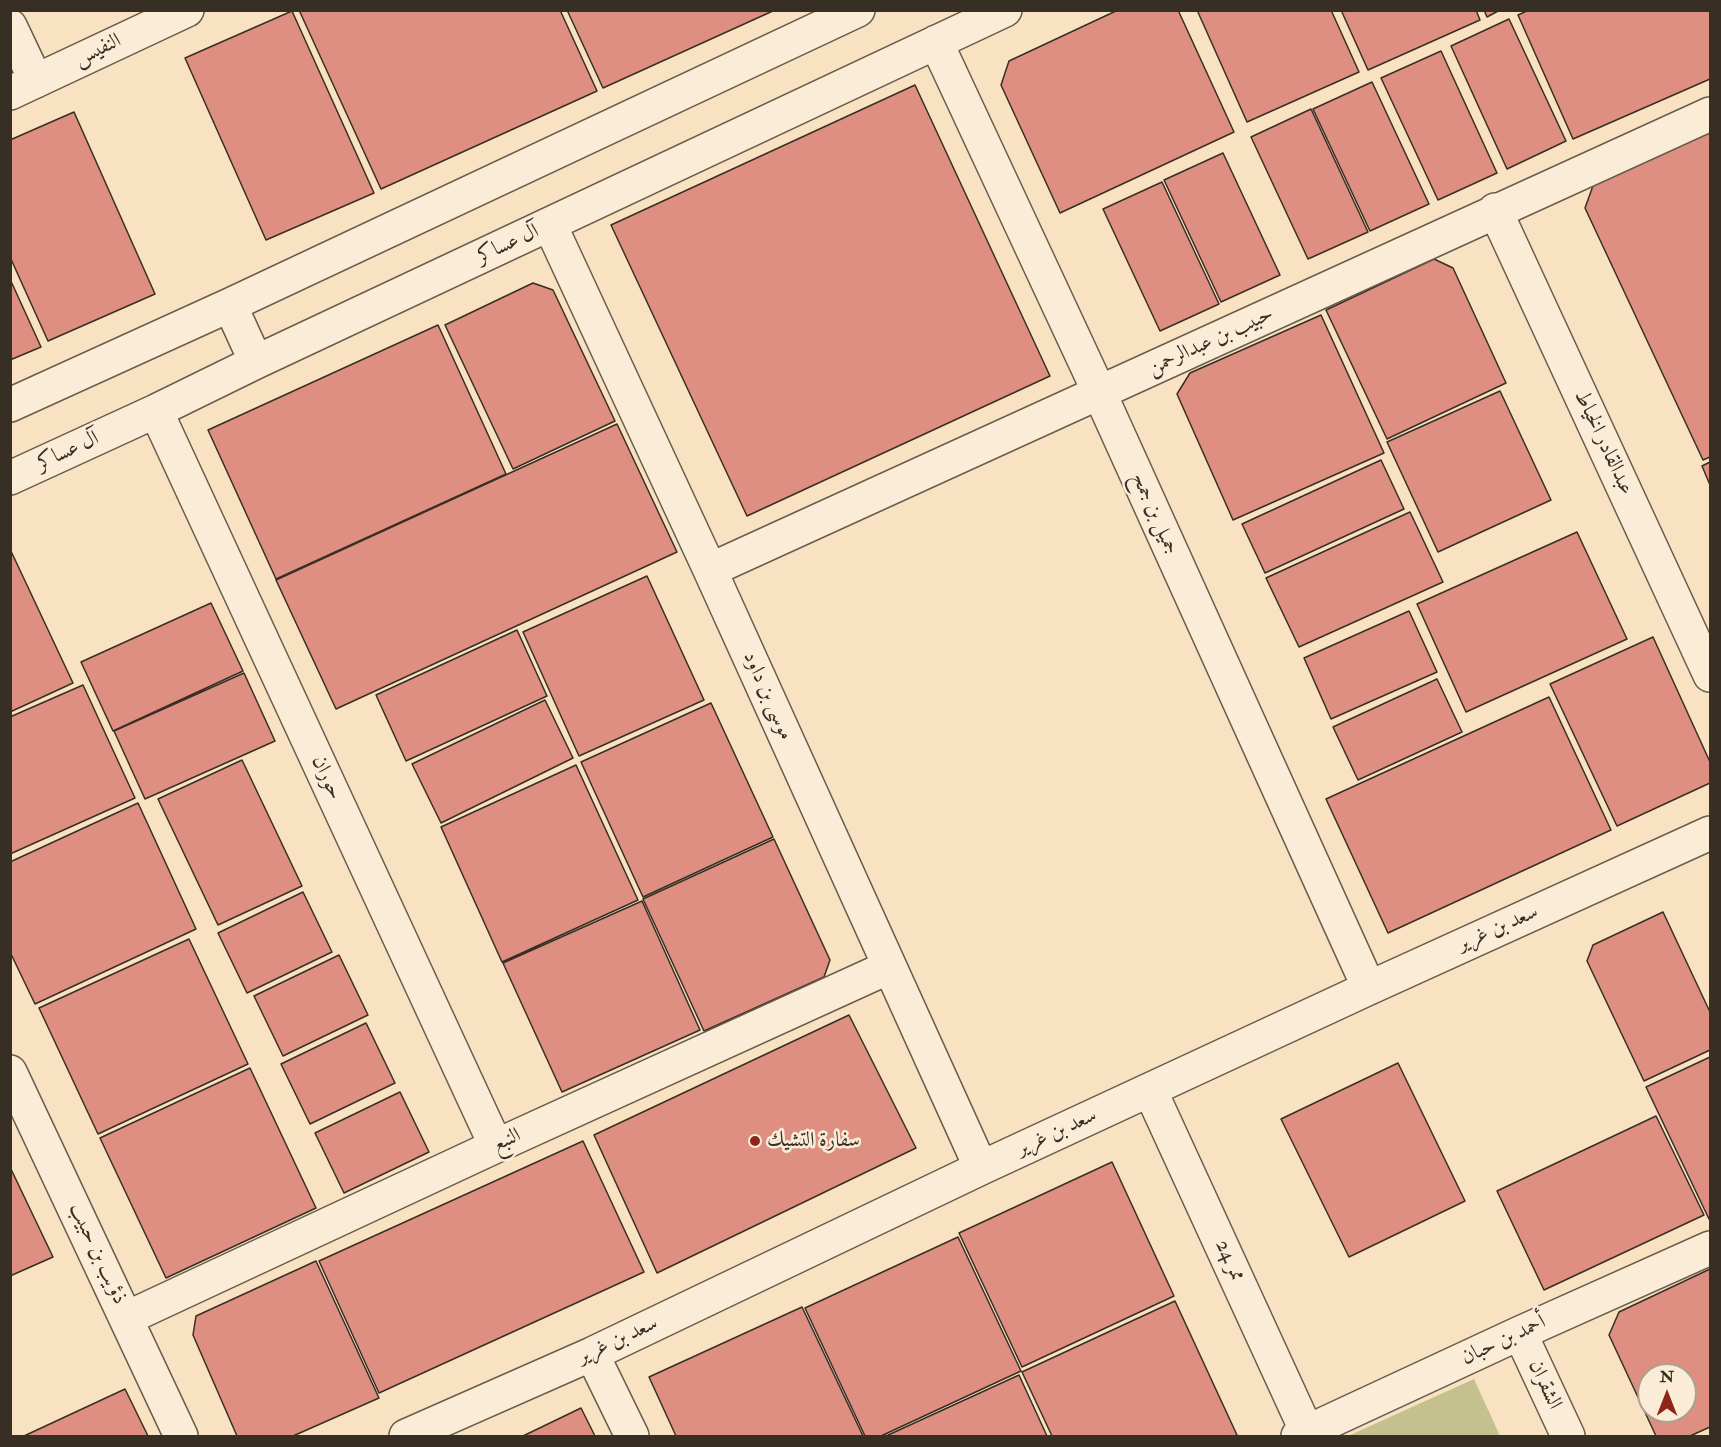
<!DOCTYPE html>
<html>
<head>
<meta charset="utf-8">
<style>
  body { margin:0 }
  #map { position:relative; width:1721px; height:1447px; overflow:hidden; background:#f8e2c2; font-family:"IM FELL Double Pica",serif }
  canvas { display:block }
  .frame { position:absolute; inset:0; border:12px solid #382f24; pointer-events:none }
  .north { position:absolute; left:1637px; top:1363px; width:60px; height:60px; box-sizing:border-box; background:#faecd7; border:2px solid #aca08f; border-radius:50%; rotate:0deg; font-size:16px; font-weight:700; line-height:24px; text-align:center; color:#382f24 }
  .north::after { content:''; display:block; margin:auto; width:21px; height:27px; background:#8f2418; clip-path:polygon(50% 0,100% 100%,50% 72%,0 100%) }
</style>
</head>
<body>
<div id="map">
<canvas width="1721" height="1447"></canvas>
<div class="frame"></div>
<div class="north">N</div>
</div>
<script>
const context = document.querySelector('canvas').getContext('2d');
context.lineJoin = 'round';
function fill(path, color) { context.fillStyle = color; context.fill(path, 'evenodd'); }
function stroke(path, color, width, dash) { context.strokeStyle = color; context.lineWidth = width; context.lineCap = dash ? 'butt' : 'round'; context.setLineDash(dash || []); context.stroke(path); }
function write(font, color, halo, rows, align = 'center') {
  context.font = font + ' "IM FELL Double Pica",Amiri,serif'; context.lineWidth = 5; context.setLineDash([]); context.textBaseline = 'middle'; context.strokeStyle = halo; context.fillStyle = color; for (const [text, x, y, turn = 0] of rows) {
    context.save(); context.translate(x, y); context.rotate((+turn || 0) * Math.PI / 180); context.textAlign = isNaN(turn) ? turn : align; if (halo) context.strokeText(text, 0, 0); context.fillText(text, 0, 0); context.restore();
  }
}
const green = new Path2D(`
  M1474 1379 1500 1436H1348Z`);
const building = new Path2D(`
  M299 10H560L597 91 381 189Z
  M567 10H775L603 88Z
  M1118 10H1178L1234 132 1060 213 1001 85 1009 61Z
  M1197 10H1331L1359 72 1247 122Z
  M1341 10H1476L1480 20 1368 70Z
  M1484 10H1500L1487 17Z
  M1529 10H1710V79L1573 139 1518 15Z
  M292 11 374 193 266 240 185 58Z
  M1509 19 1566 141 1507 169 1451 46Z
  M1441 51 1497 173 1438 200 1381 78Z
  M1372 82 1429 204 1370 231 1313 109Z
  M915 85 1050 376 747 516 611 225Z
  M1311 109 1368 232 1308 259 1251 137Z
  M74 112 155 294 48 341 10 257V140Z
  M1710 128V457L1703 460 1585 208 1594 183Z
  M1223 153 1280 275 1221 302 1164 180Z
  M1162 182 1219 304 1160 331 1103 209Z
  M1434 259 1453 268 1506 383 1387 439 1326 310Z
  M10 279 41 347 10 360Z
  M533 283 553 290 615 421 513 469 445 325Z
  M1321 315 1384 453 1233 520 1177 394 1190 373Z
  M438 325 506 474 276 579 208 430Z
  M1500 391 1551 500 1438 552 1387 442Z
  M617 424 677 552 336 709 276 580Z
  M1381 460 1404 509 1265 573 1242 524Z
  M1710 462V485L1702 466Z
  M1410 512 1443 582 1299 647 1266 578Z
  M1577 532 1627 639 1466 712 1417 604Z
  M10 549 73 683 10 712Z
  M647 576 704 700 579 756 523 632Z
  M211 603 243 671 113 731 81 662Z
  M1409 611 1437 672 1331 719 1304 658Z
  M517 630 547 696 406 761 376 695Z
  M1653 637 1710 762V783L1617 826 1550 684Z
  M244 673 275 741 145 799 114 731Z
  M1437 679 1462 732 1358 780 1333 727Z
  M83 685 135 798 10 854V717Z
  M1549 697 1611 830 1388 933 1326 799Z
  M545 700 573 758 441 823 412 764Z
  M711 703 773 837 643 897 581 762Z
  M242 760 302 886 218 925 158 799Z
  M576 765 638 900 502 962 441 827Z
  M138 803 196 929 35 1004 10 952V862Z
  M774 839 830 960 824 977 704 1031 643 899Z
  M303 892 332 952 247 993 218 933Z
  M642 901 700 1030 562 1092 503 963Z
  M1663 912 1710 1012V1050L1644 1081 1587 961 1593 945Z
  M189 939 248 1064 98 1134 39 1008Z
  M339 955 368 1015 283 1056 254 996Z
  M849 1015 916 1148 657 1273 594 1135Z
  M366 1023 395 1083 310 1124 281 1064Z
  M1710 1057V1218L1709 1219 1646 1087Z
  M1398 1063 1465 1201 1349 1257 1281 1119Z
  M250 1068 316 1208 166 1278 100 1138Z
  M400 1092 429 1152 344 1193 315 1133Z
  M1656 1116 1704 1215 1544 1290 1497 1191Z
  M583 1141 644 1272 379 1393 319 1261Z
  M1112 1162 1174 1296 1022 1367 959 1233Z
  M10 1167 53 1257 10 1276Z
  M958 1237 1021 1371 881 1436H865L805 1308Z
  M316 1261 379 1398 293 1436H237L193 1335 196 1316Z
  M1710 1269V1427L1690 1436H1656L1609 1335 1619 1312ZM1649 1375H1685V1411H1649Z
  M1175 1301 1237 1435 1234 1436H1052L1022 1372Z
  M802 1307 863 1436H676L649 1377Z
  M1019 1375 1047 1436H886Z
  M125 1389 148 1436H24Z
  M581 1408 595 1436H523Z`);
const minor = new Path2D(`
  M10 26 36 81
  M936 42 1100 394 1369 988
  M10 93 187 10
  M1495 210 1710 675
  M550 225 710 570 981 1168
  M230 305 256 362
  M10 405 230 305 858 10
  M156 411 496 1146
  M10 478 156 411 256 362 1005 10
  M710 570 1710 114
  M10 1072 181 1436
  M1150 1090 1307 1432
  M127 1318 496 1146 889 967
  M1520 1333 1568 1436
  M592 1354 632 1436
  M406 1436 592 1354 981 1168 1369 988 1710 833
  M1298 1436 1520 1333 1710 1248`);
const markers = [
  [755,1141,6,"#8f2418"]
];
const streetNames = [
  ["النفيس",98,51,-26],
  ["آل عساكر",508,245,-25],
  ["حبيب بن عبدالرحمن",1211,342,-25],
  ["عبدالقادر الخياط",1603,443,65],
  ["آل عساكر",68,452,-25],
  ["جميل بن جمح",1154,514,66],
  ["موسى بن داود",767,696,66],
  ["حوران",326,778,65],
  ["سعد بن غرير",1498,929,-24],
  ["سعد بن غرير",1057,1133,-25],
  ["النبع",507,1141,-25],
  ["ذؤيب بن حبيب",97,1254,65],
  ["ممر 24",1229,1261,65],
  ["سعد بن غرير",618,1341,-25],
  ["أحمد بن حبان",1504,1341,-25],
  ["الشقران",1544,1385,65]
];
const poiNames = [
  ["سفارة التشيك",767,1141]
];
fill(green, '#c5c18e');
fill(building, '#de8f81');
stroke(building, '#382f24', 1.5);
stroke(minor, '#685c4c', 36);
stroke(minor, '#faecd7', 33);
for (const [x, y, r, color] of markers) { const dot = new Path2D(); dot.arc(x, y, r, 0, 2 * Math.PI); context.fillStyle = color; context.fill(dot); stroke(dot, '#faecd7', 2); }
write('21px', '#382f24', '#faecd7', streetNames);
write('21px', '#382f24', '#faecd7', poiNames, 'left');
</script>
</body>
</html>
